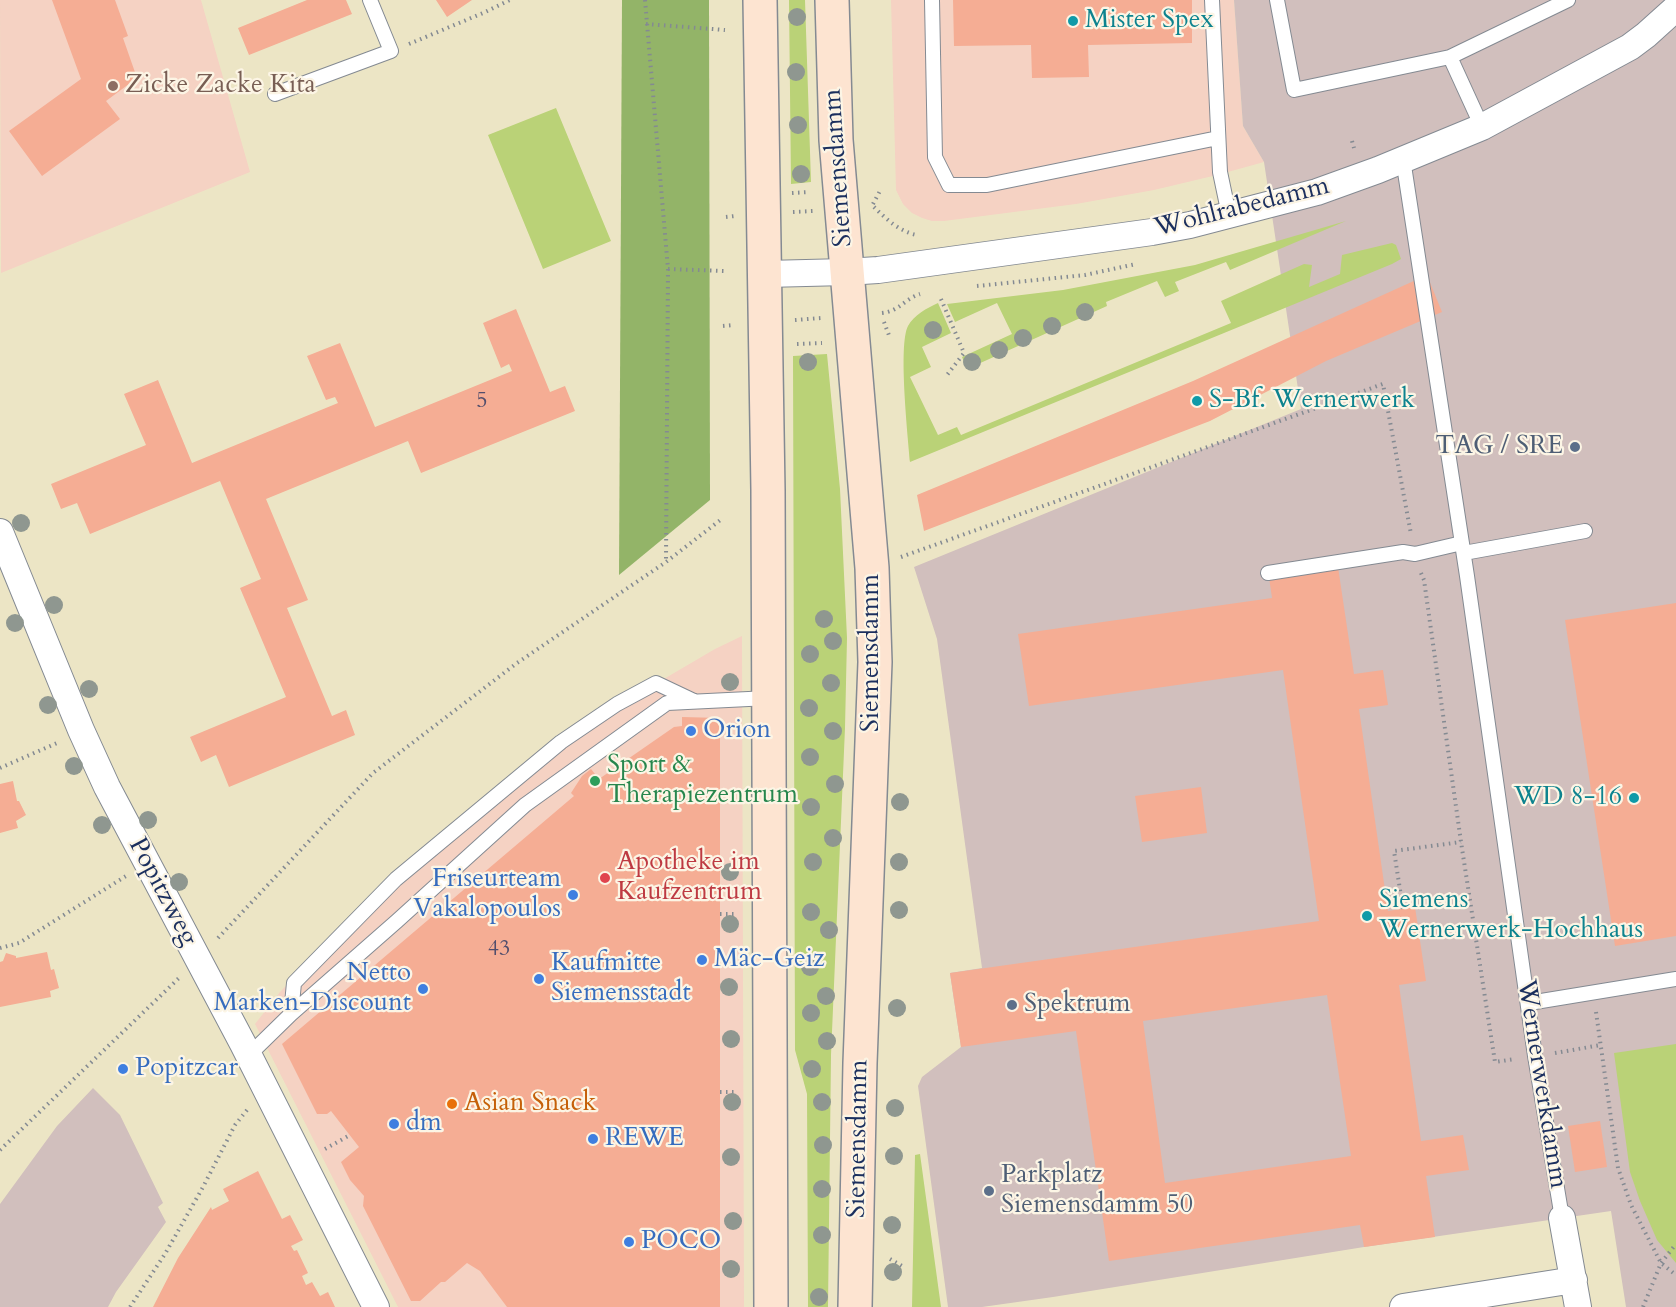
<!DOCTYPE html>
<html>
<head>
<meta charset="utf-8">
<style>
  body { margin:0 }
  canvas { display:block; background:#ece5c5 }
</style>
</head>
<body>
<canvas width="1676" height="1307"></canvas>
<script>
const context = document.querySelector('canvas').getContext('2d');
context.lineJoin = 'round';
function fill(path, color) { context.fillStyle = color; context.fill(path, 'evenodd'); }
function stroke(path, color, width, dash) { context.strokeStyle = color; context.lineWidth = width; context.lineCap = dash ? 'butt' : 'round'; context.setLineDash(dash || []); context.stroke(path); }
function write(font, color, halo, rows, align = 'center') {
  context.font = font + ' Cardo,serif'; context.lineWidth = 4.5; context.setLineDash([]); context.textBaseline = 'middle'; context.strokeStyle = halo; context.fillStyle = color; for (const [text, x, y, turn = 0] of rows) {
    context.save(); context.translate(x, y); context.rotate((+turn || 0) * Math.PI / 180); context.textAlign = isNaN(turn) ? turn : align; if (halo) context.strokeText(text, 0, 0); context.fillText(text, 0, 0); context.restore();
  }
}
const built = new Path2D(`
  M0 0H201L250 172 1 273Z
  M891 0H1234L1243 126 1264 162 1217 175 1154 190 1076 204 944 221H932L922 218 912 213 903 204 896 190Z
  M742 636 744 1307H398L255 1024 280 992 381 888 546 748 715 649Z`);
const industrial = new Path2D(`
  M1234 0H1676V1307H1626L1611 1211 1364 1247 1053 1297 982 1307H948L918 1086 922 1077 961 1047 950 973 982 968 937 639 914 567 1301 409 1264 162 1243 126Z
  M93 1088 120 1115 163 1203 158 1207 166 1222 116 1292 108 1307H0V1204L57 1126Z`);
const green = new Path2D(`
  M789 0H805L811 182 791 184Z
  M556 108 611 241 543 269 488 135Z
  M1346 221 1230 270 1226 262 1175 282 1179 291 1165 297 1157 281 1106 302 1107 306 967 369 962 357 1012 334 997 303 955 322 947 304 1063 290 1195 265Z
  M1392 243 1396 245 1401 259 1392 264 910 462C908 436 898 345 908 326 914 315 927 308 938 303L951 333 922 347 931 367 910 377 938 435 957 427 961 435 1231 323 1221 301 1304 264 1312 265 1309 287 1340 274 1342 255Z
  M827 354 840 489 847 638 845 728 831 1055 828 1307H808L807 1094 795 1050 793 356Z
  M1676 1044V1263L1657 1240 1640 1201 1630 1172 1614 1053Z
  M920 1154 941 1307H912L915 1155Z`);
const forest = new Path2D(`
  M622 0H709L710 500 619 575Z`);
const building = new Path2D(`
  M52 0H115L128 36 123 38 137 78 106 101 120 119 42 176 9 131 81 79Z
  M307 0H346L352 14 249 55 238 28Z
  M436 0H472L447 17Z
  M953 0H1192V43L1088 45 1089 77 1032 78 1031 45 954 46Z
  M1427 275 1442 312 1326 361 1210 421 924 531 917 495 1193 381Z
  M516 309 550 392 565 386 575 411 421 473 408 441 266 499 308 600 287 608 332 716 346 710 355 735 229 787 216 755 201 762 190 737 286 697 240 588 261 579 220 481 90 534 77 503 61 509 51 484 146 445 124 394 158 380 192 463 338 403 335 397 326 400 307 356 340 343 375 427 512 371 509 364 501 368 483 323Z
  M1338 567 1354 674 1383 670 1388 705 1359 709 1388 911 1415 907 1426 981 1399 985 1421 1141 1463 1135 1469 1170 1426 1176 1435 1237 1364 1247 1360 1225 1109 1261 1076 1031 961 1047 950 973 1319 921 1283 670 1029 706 1018 634 1272 598 1269 577ZM1327 995 1351 1156 1165 1183 1143 1021Z
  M1676 603V936L1615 946 1565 620Z
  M682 717 720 718V1307H507L480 1271 467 1263 445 1282H441L420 1301H411L363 1206 364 1196 350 1180 341 1162 359 1147 331 1111 327 1114H317L282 1044 574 796 571 793 582 776 591 769 599 779 674 727 682 726Z
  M13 781 17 801H19L26 815 16 821 18 828 0 833V784Z
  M1201 787 1207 833 1142 842 1135 796Z
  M47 952 51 970 54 969 59 988 50 991 51 997 0 1007V962L3 961 6 953 16 956V958Z
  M1600 1121 1607 1167 1575 1172 1568 1126Z
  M258 1171 282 1219 290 1215 303 1240 291 1246 294 1251 297 1250 308 1273 302 1276 306 1285 312 1282 320 1296 328 1292 335 1307H153L178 1258 211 1207 212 1210 229 1201 223 1189Z`);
const path = new Path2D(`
  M645 0 668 269 666 561
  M646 24 725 30
  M409 44 483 13 510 0
  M1352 141 1354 148
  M792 193 809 192
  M873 204 881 189
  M874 207C886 219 900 232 917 235
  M793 212 813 211
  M726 217 735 216
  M668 269 724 271
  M977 286 1085 275 1136 264
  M941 299 964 353 947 375
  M882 313C900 311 904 299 920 294
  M795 320 821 318
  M884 322 890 338
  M723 326 734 325
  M797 344 822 343
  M901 557 1383 384 1411 534
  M1421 573 1424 580 1461 842 1495 1062 1515 1059
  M0 768 57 743
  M1403 909 1394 851 1461 842
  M720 914H735
  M218 938 373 773 517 663 666 562 723 518
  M0 948 19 943 126 876
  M1596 1012 1618 1168 1631 1205 1661 1263 1676 1275
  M1555 1053 1601 1045
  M720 1092H737
  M325 1149 350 1135
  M0 1150 179 978
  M890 1259 902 1266
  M130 1307 165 1254 203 1187 235 1125 247 1110
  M1643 1307 1661 1263 1676 1244`);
const lane = new Path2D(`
  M932 0 935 157 949 185H987L1218 138
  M1212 0 1220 172 1229 215
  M1277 0 1294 90 1450 57 1482 127
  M1450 57 1568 0
  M275 94 391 51 370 0
  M1403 159 1467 576 1535 1056 1562 1218
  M1464 553 1585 531
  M1268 573 1403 552 1415 554 1462 543
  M1529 1003 1676 979
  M291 1014 294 983 396 879 561 742 617 704 656 683 694 701
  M249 1055 291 1014 397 921 525 805 667 703 769 698`);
const street = new Path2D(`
  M766 274 846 272 878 270 1152 232 1190 225 1317 192 1378 170 1482 127 1630 47 1646 35 1676 8
  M0 532 81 730 107 787 243 1044 376 1307
  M1562 1218 1578 1307
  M1403 1307 1574 1280`);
const secondary = new Path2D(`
  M760 0 768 490 771 1307
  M832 0 836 140 872 568 875 662 860 1063 855 1307`);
const trees = [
  [797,17],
  [796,72],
  [798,125],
  [801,174],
  [1085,312],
  [1052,326],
  [933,330],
  [1023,338],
  [999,350],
  [808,362],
  [972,362],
  [21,523],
  [54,605],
  [824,619],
  [15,623],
  [833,641],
  [810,654],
  [730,682],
  [831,683],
  [89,689],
  [48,705],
  [809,708],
  [833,731],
  [810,757],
  [74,766],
  [835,784],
  [900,802],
  [811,807],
  [148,820],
  [102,825],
  [833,838],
  [813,862],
  [899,862],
  [730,872],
  [179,882],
  [899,910],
  [811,912],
  [730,924],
  [829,930],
  [810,967],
  [729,987],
  [826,996],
  [897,1008],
  [811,1013],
  [731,1039],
  [827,1041],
  [812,1069],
  [732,1102],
  [822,1102],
  [895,1108],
  [823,1145],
  [894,1156],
  [731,1157],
  [822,1189],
  [733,1221],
  [892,1225],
  [822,1235],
  [731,1269],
  [893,1272],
  [819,1297]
];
const markers = [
  [1073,21,6,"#0f9aa8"],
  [113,86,6,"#8d6e63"],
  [1197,401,6,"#0f9aa8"],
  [1575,447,6,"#5c6f8a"],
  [691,731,6,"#3f7fe0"],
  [595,781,6,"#2e9e5b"],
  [1634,798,6,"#0f9aa8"],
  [605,878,6,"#e0444e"],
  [573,895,6,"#3f7fe0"],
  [1367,916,6,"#0f9aa8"],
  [702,960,6,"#3f7fe0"],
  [539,979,6,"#3f7fe0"],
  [423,989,6,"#3f7fe0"],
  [1012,1005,6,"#5c6f8a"],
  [123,1069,6,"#3f7fe0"],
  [452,1104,6,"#e8710a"],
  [394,1124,6,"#3f7fe0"],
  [593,1139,6,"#3f7fe0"],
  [989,1191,6,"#5c6f8a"],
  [629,1242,6,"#3f7fe0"]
];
const numberNames = [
  ["5",482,402],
  ["43",499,950]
];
const cultureNames = [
  ["Mister Spex",1085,21],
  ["S-Bf. Wernerwerk",1209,401],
  ["WD 8-16",1622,798,"right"],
  ["Siemens",1379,901],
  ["Wernerwerk-Hochhaus",1379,931]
];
const educationNames = [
  ["Zicke Zacke Kita",125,86]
];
const streetNames = [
  ["Siemensdamm",839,168,-94],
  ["Wohlrabedamm",1242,208,-14],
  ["Siemensdamm",872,653,-90],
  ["Popitzweg",162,892,62],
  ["Wernerwerkdamm",1541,1084,81],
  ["Siemensdamm",859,1139,-89]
];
const serviceNames = [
  ["TAG / SRE",1563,447,"right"],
  ["Spektrum",1024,1005],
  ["Parkplatz",1001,1176],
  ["Siemensdamm 50",1001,1206]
];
const shopNames = [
  ["Orion",703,731],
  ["Friseurteam",561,880,"right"],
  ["Vakalopoulos",561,910,"right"],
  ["Mäc-Geiz",714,960],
  ["Kaufmitte",551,964],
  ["Siemensstadt",551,994],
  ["Netto",411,974,"right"],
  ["Marken-Discount",411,1004,"right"],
  ["Popitzcar",135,1069],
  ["dm",406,1124],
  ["REWE",605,1139],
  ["POCO",641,1242]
];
const leisureNames = [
  ["Sport &",607,766],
  ["Therapiezentrum",607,796]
];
const healthNames = [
  ["Apotheke im",617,863],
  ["Kaufzentrum",617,893]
];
const foodNames = [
  ["Asian Snack",464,1104]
];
fill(built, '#f5d2c3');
fill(industrial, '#d1bfbd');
fill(green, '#bad277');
fill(forest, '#93b468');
fill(building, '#f5ad94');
stroke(lane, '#848a92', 16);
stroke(street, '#848a92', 28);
stroke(secondary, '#848a92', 36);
stroke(path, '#848a92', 4, [1.5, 4.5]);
stroke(lane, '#fff', 14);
stroke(street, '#fff', 26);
stroke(secondary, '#fde4d1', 33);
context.fillStyle = '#8f9790';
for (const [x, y] of trees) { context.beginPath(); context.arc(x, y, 9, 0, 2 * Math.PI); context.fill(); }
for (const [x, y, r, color] of markers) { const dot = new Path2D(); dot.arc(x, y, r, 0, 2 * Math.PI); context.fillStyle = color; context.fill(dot); stroke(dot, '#fcf5e5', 2); }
write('22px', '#524e6c', null, numberNames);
write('26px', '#0d838f', '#fcf5e5', cultureNames, 'left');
write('26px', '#785e54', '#fcf5e5', educationNames, 'left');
write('26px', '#1b2f5e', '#fcf5e5', streetNames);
write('26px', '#4e5e75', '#fcf5e5', serviceNames, 'left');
write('26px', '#366cbe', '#fcf5e5', shopNames, 'left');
write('26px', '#27864d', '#fcf5e5', leisureNames, 'left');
write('26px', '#be3a42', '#fcf5e5', healthNames, 'left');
write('26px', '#c56008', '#fcf5e5', foodNames, 'left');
</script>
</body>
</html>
